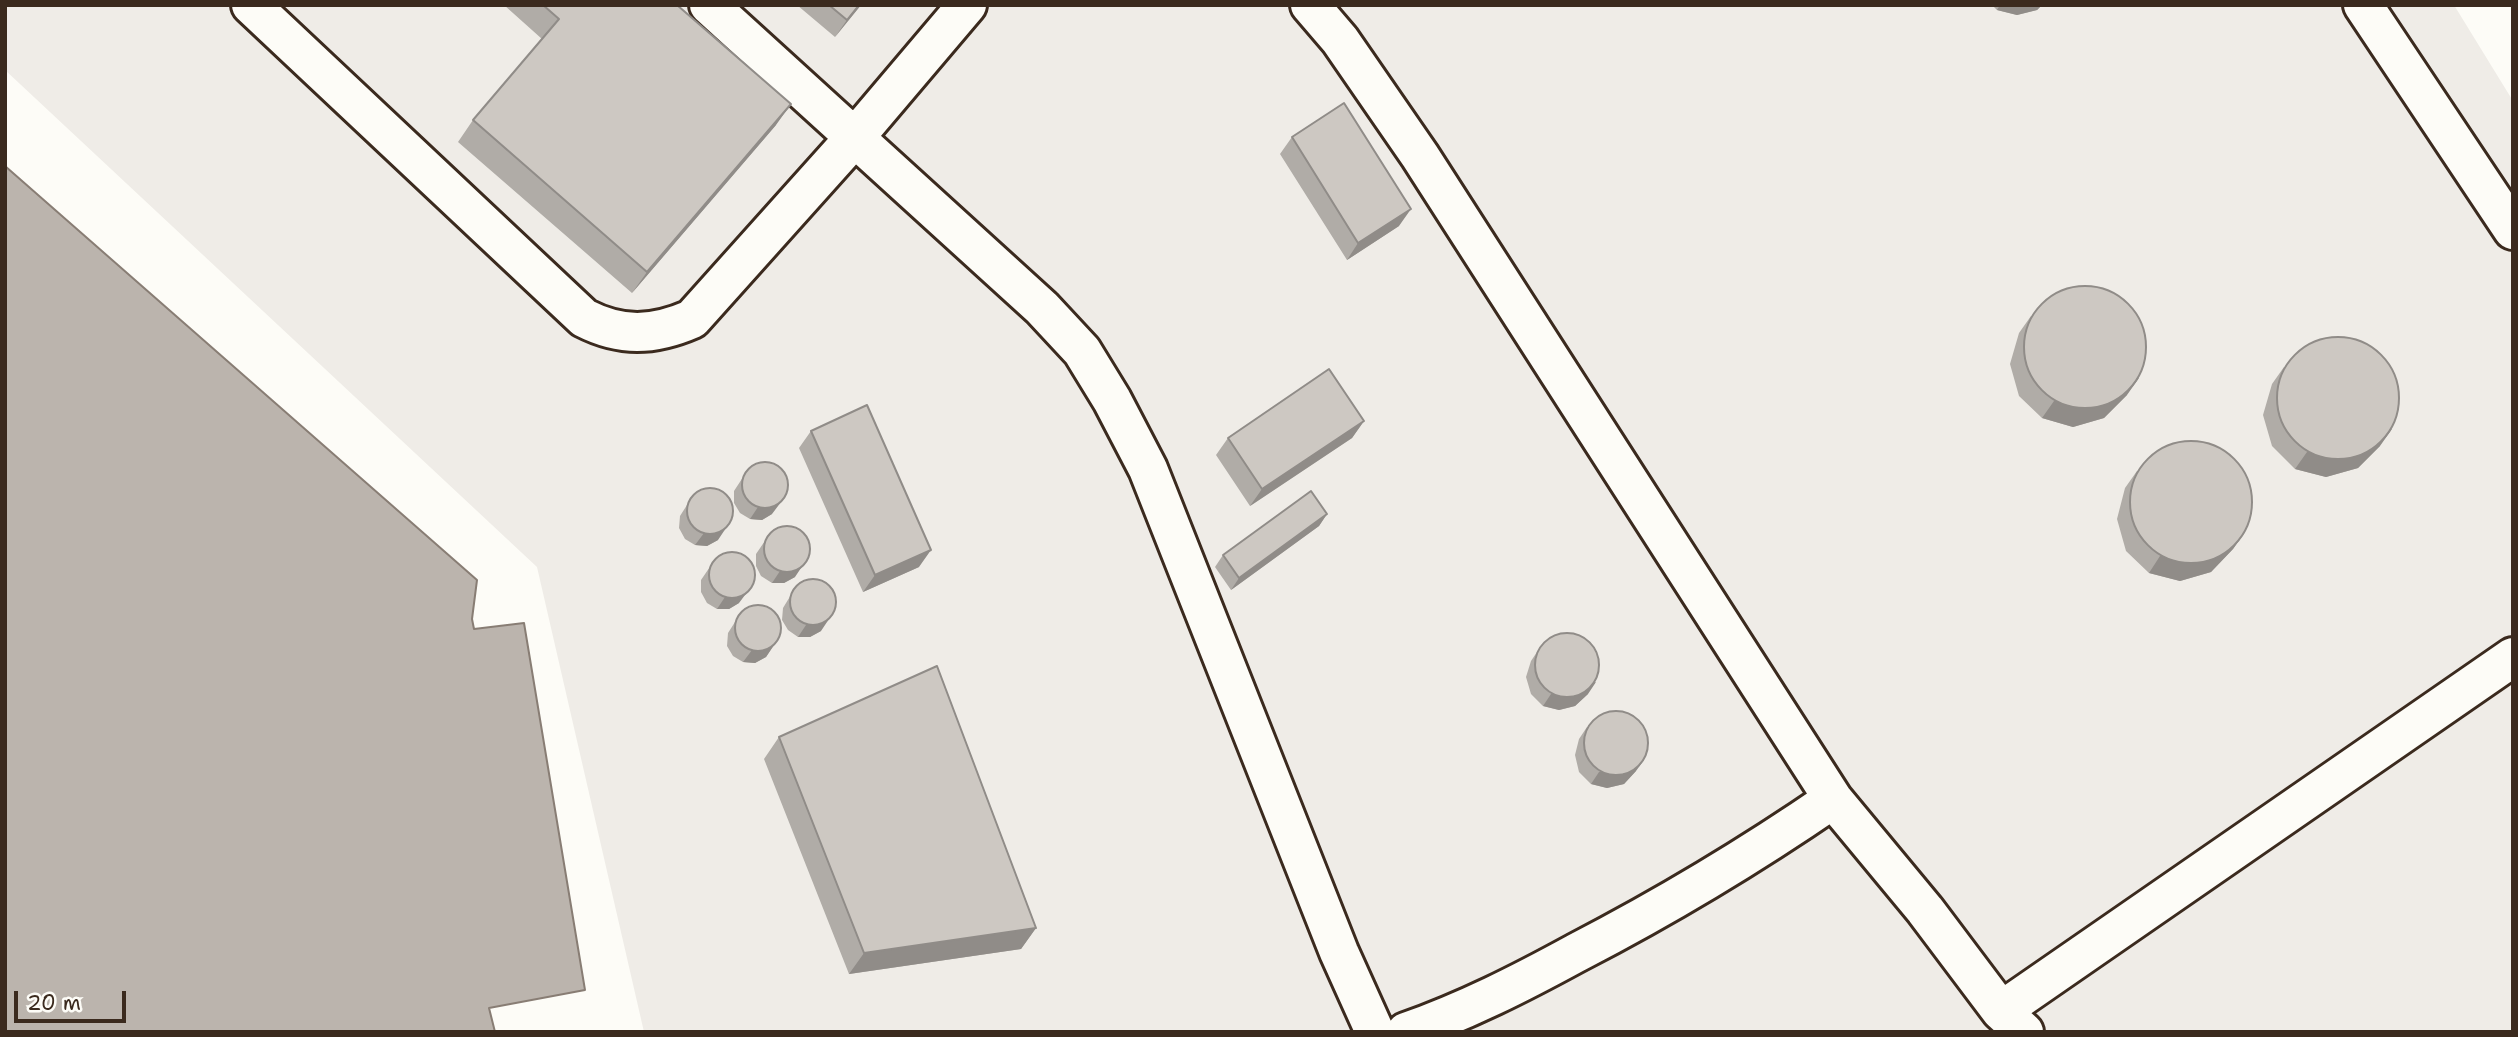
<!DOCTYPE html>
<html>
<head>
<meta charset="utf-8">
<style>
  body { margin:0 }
  #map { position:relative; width:2518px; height:1037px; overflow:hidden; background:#fdfcf7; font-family:"Shantell Sans",sans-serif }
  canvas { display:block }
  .frame { position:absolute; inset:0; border:7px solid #3b2a1e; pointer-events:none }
  .scale { position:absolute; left:14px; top:991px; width:112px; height:32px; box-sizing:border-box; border:4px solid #3b2a1e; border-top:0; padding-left:9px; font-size:21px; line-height:24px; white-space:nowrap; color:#3b2a1e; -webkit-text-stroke:5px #fdfcf7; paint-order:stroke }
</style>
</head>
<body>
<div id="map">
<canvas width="2518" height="1037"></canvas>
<div class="frame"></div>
<div class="scale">20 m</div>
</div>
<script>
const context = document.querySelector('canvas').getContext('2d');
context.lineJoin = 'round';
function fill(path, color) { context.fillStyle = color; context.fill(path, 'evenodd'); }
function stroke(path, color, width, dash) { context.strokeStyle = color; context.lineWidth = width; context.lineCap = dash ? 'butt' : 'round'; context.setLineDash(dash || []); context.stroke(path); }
const built = new Path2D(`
  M5 5H2454L2513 101V1032H644L537 567 5 70Z`);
const water = new Path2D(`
  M5 166 477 580 472 619 474 629 524 623 585 990 489 1008 495 1032H5Z`);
const minor = new Path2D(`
  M251 5 584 318C621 337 653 336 692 319L856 136 967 5
  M709 5 1042 308 1082 351 1112 400 1148 469 1339 952 1375 1032
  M1310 5 1340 40 1420 156 1833 799 1925 910 2001 1011 2024 1032
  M2363 5 2513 230
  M2001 1011 2513 657
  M1406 1032C1466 1011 1521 983 1576 953 1665 907 1750 856 1833 799`);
const wall = new Path2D(`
  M504 5H677L776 125 632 293 458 142 473 120 542 39Z
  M797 5H861L835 37Z
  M1992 5H2042L2037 10 2017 15 1997 10Z
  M1292 137 1399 226 1347 260 1280 154Z
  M2031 316 2127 395 2104 418 2073 427 2042 418 2019 396 2010 364 2019 333Z
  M2284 367 2380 446 2358 468 2326 477 2295 469 2272 446 2263 415 2272 384Z
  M1364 421 1352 438 1250 506 1216 455 1228 438Z
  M811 431 919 567 863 592 799 448Z
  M749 468 772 514 762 520 750 519 740 513 734 503V491Z
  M2137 471 2245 532 2233 549 2211 572 2180 581 2149 573 2126 551 2117 519 2125 488Z
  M694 494 718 540 707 546 695 545 685 539 679 528 680 516Z
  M1327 514 1319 526 1231 590 1215 567 1223 555Z
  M771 532 795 577 784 583H772L761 576 756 566V554Z
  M716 558 739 603 729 609H717L707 603 701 592V580Z
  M797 585 821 631 810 637H798L788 630 782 620 783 608Z
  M742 611 774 645 766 657 755 663 743 662 733 656 727 646 728 633Z
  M1539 649 1588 694 1575 706 1559 710 1543 706 1531 694 1526 677 1531 661Z
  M1587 727 1636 771 1624 784 1607 788 1591 784 1579 772 1575 755 1579 739Z
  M779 737 1036 928 1021 949 849 974 764 759Z`);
const shadedWall = new Path2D(`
  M859 5H861L835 37 847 20Z
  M2000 5H2042L2037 10 2017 15 1997 10Z
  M791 104 776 125 632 293 647 272Z
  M1411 209 1399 226 1347 260 1358 243Z
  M2139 378 2127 395 2104 418 2073 427 2042 418 2054 401Z
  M1364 421 1352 438 1250 506 1262 489Z
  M2392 429 2380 446 2358 468 2326 477 2295 469 2307 452Z
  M781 502 772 514 762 520 750 519 758 507Z
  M1327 514 1319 526 1231 590 1239 578Z
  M726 528 718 540 707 546 695 545 704 533Z
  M2245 532 2233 549 2211 572 2180 581 2149 573 2160 556Z
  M931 550 919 567 863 592 875 575Z
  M803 565 795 577 784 583H772L780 571Z
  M748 591 739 603 729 609H717L725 597Z
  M829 619 821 631 810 637H798L806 625Z
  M774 645 766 657 755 663 743 662 752 650Z
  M1596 682 1588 694 1575 706 1559 710 1543 706 1551 694Z
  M1644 760 1636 771 1624 784 1607 788 1591 784 1599 772Z
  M1036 928 1021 949 849 974 864 953Z`);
const building = new Path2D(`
  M543 5H677L791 104 647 272 473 120 559 19Z
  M829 5H859L847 20Z
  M1344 103 1411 209 1358 243 1292 137Z
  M2024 347a61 61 0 1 1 122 0a61 61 0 1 1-122 0Z
  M2277 398a61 61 0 1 1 122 0a61 61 0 1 1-122 0Z
  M1329 369 1364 421 1262 489 1228 438Z
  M867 405 931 550 875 575 811 431Z
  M2130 502a61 61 0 1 1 122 0a61 61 0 1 1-122 0Z
  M742 485a23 23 0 1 1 46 0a23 23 0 1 1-46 0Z
  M687 511a23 23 0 1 1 46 0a23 23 0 1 1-46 0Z
  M1311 491 1327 514 1239 578 1223 555Z
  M764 549a23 23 0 1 1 46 0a23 23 0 1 1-46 0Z
  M709 575a23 23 0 1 1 46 0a23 23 0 1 1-46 0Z
  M790 602a23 23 0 1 1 46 0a23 23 0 1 1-46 0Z
  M735 628a23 23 0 1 1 46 0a23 23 0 1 1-46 0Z
  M1535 665a32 32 0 1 1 64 0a32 32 0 1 1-64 0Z
  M937 666 1036 928 864 953 779 737Z
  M1584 743a32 32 0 1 1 64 0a32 32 0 1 1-64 0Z`);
fill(built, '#efece7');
fill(water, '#bbb4ad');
stroke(water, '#887d74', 2);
stroke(minor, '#3b2a1e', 44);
stroke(minor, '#fdfcf7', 38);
fill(wall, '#b0aca7');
fill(shadedWall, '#908c88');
fill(building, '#cdc8c2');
stroke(building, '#908c88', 2);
</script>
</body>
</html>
